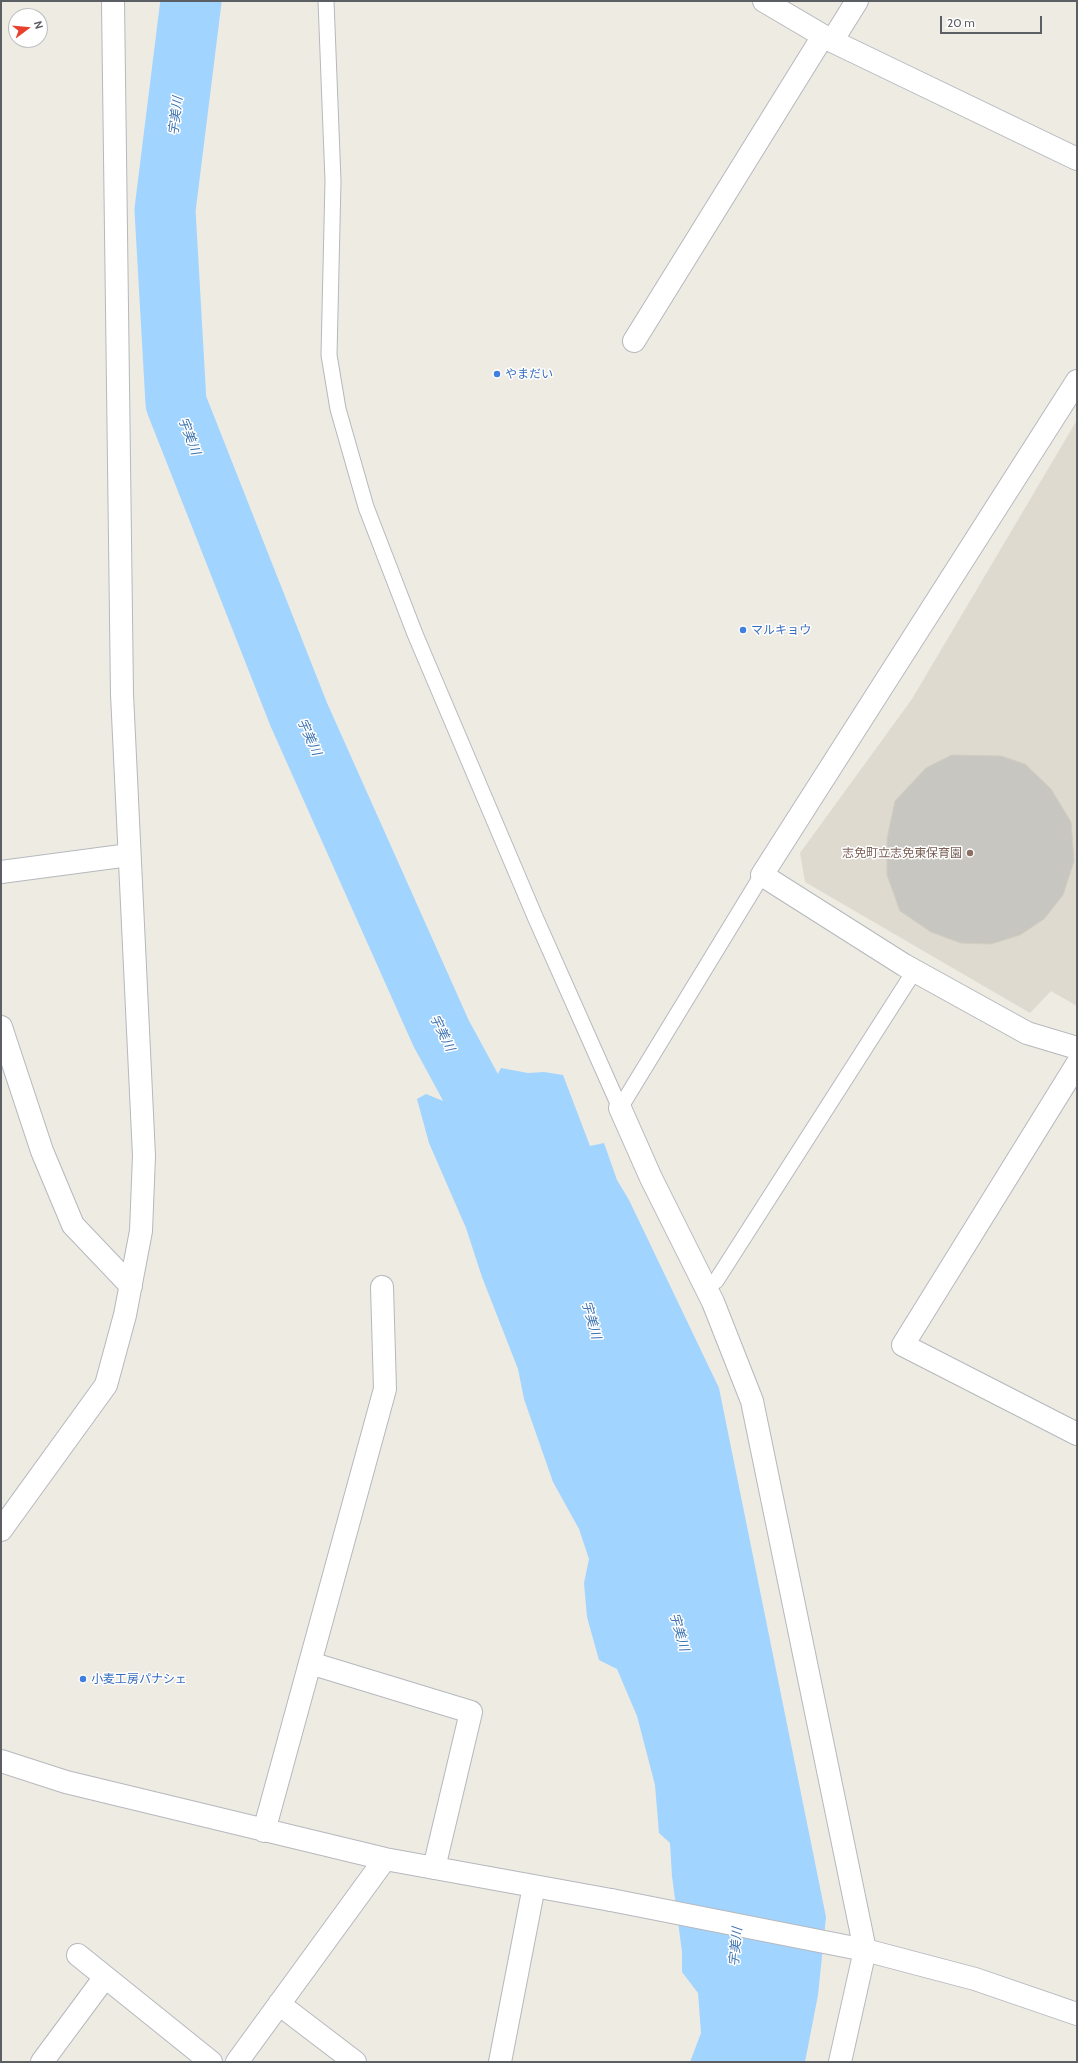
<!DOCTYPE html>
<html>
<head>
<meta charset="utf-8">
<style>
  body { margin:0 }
  #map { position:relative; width:1078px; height:2063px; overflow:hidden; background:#eeebe2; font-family:Cabin,sans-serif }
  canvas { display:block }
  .frame { position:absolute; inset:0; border:2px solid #5b5e63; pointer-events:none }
  .north { position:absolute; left:8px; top:8px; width:40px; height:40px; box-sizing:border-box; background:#fff; border:1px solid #bdbfc1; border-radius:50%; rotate:74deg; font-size:11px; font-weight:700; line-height:16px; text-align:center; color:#5b5e63 }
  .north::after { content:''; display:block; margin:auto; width:14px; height:18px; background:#e9402d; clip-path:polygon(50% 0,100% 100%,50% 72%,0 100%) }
  .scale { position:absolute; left:940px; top:16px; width:102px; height:18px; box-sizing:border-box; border:2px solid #5b5e63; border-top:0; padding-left:5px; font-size:12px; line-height:14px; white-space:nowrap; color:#5b5e63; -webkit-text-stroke:3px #fff; paint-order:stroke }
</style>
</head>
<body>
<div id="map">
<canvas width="1078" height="2063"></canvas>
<div class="frame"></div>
<div class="north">N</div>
<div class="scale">20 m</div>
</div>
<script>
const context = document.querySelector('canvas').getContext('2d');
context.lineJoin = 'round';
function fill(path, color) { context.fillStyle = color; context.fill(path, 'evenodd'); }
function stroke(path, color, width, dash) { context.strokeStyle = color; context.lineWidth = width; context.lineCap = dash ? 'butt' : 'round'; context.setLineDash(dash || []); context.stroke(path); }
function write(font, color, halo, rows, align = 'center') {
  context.font = font + ' Cabin,"Noto Sans JP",sans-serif'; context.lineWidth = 3; context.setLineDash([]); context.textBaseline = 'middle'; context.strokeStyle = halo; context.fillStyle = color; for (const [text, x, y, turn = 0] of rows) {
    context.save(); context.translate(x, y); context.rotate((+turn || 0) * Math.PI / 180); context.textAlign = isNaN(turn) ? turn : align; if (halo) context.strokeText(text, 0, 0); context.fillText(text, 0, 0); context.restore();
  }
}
const education = new Path2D(`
  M1077 420V1006L1051 991 1030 1013 805 882 800 853 912 699Z`);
const water = new Path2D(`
  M501 1068 528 1073 544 1072 563 1075 590 1146 604 1143 617 1180 629 1200 719 1388 826 1917 818 1995 805 2062H690L701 2033 698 1993 682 1972V1952L672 1876 670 1843 659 1833 655 1785 637 1716 617 1669 599 1660 587 1617 584 1583 589 1559 579 1529 553 1482 524 1399 518 1369 482 1277 466 1228 429 1143 417 1099 426 1094 453 1105 467 1103 487 1094Z`);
const river = new Path2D(`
  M191 1 165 210 176 403 299 715 441 1033 517 1173`);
const building = new Path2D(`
  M952 755 1001 756 1025 764 1051 789 1071 822 1074 861 1063 895 1044 919 1020 935 991 944 961 943 931 932 900 911 887 875V839L895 801 926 768Z`);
const lane = new Path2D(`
  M326 1 333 181 329 355 338 409 366 507 415 634 536 919 620 1108
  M620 1108 762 875
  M705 1286 716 1281 915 970`);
const street = new Path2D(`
  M832 41 857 1
  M634 341 823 36
  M1077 381 762 875 904 965 1027 1033 1077 1048
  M1 872 129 855
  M1 1027 42 1151 73 1225 131 1286
  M1077 1064 903 1345 1077 1434
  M620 1108 651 1178 713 1302 752 1401 865 1950 840 2062
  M1 1530 106 1385 125 1315 141 1231 144 1156 122 694 113 1
  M310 1663 471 1712 434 1868
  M1 1761 66 1782 385 1859 611 1900
  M264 1831 385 1389 382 1287
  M78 1955 211 2062
  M279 2004 355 2062
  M42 2062 105 1977
  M237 2062 385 1859
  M500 2062 534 1886`);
const secondary = new Path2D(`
  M764 1 832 41 1077 159
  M611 1900 865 1950 975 1979 1077 2014`);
const markers = [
  [497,374,4,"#3f7fe0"],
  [743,630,4,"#3f7fe0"],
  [970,853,4,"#8d6e63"],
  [83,1679,4,"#3f7fe0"]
];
const shopNames = [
  ["やまだい",505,374],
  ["マルキョウ",751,630],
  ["小麦工房パナシェ",91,1679]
];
const educationNames = [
  ["志免町立志免東保育園",962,853]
];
const waterNames = [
  ["宇美川",176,116,-83],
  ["宇美川",189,436,69],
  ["宇美川",309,737,66],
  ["宇美川",442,1033,64],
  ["宇美川",591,1320,74],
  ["宇美川",679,1632,74],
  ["宇美川",736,1947,-85]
];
fill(education, '#dedad0');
fill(water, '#a1d4ff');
stroke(river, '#a1d4ff', 61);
fill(building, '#c8c6c0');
stroke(building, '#d2cdc1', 1);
stroke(lane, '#b5b8bd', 17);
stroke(street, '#b5b8bd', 24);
stroke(secondary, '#b6b9bf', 24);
stroke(lane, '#fff', 15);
stroke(street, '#fff', 22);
stroke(secondary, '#fff', 22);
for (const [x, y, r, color] of markers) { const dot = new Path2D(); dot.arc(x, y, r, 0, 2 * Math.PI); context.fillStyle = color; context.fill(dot); stroke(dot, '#fff', 1.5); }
write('12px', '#366cbe', '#fff', shopNames, 'left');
write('12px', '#785e54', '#fff', educationNames, 'right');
write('italic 13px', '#3e74b1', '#fff', waterNames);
</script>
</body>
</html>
